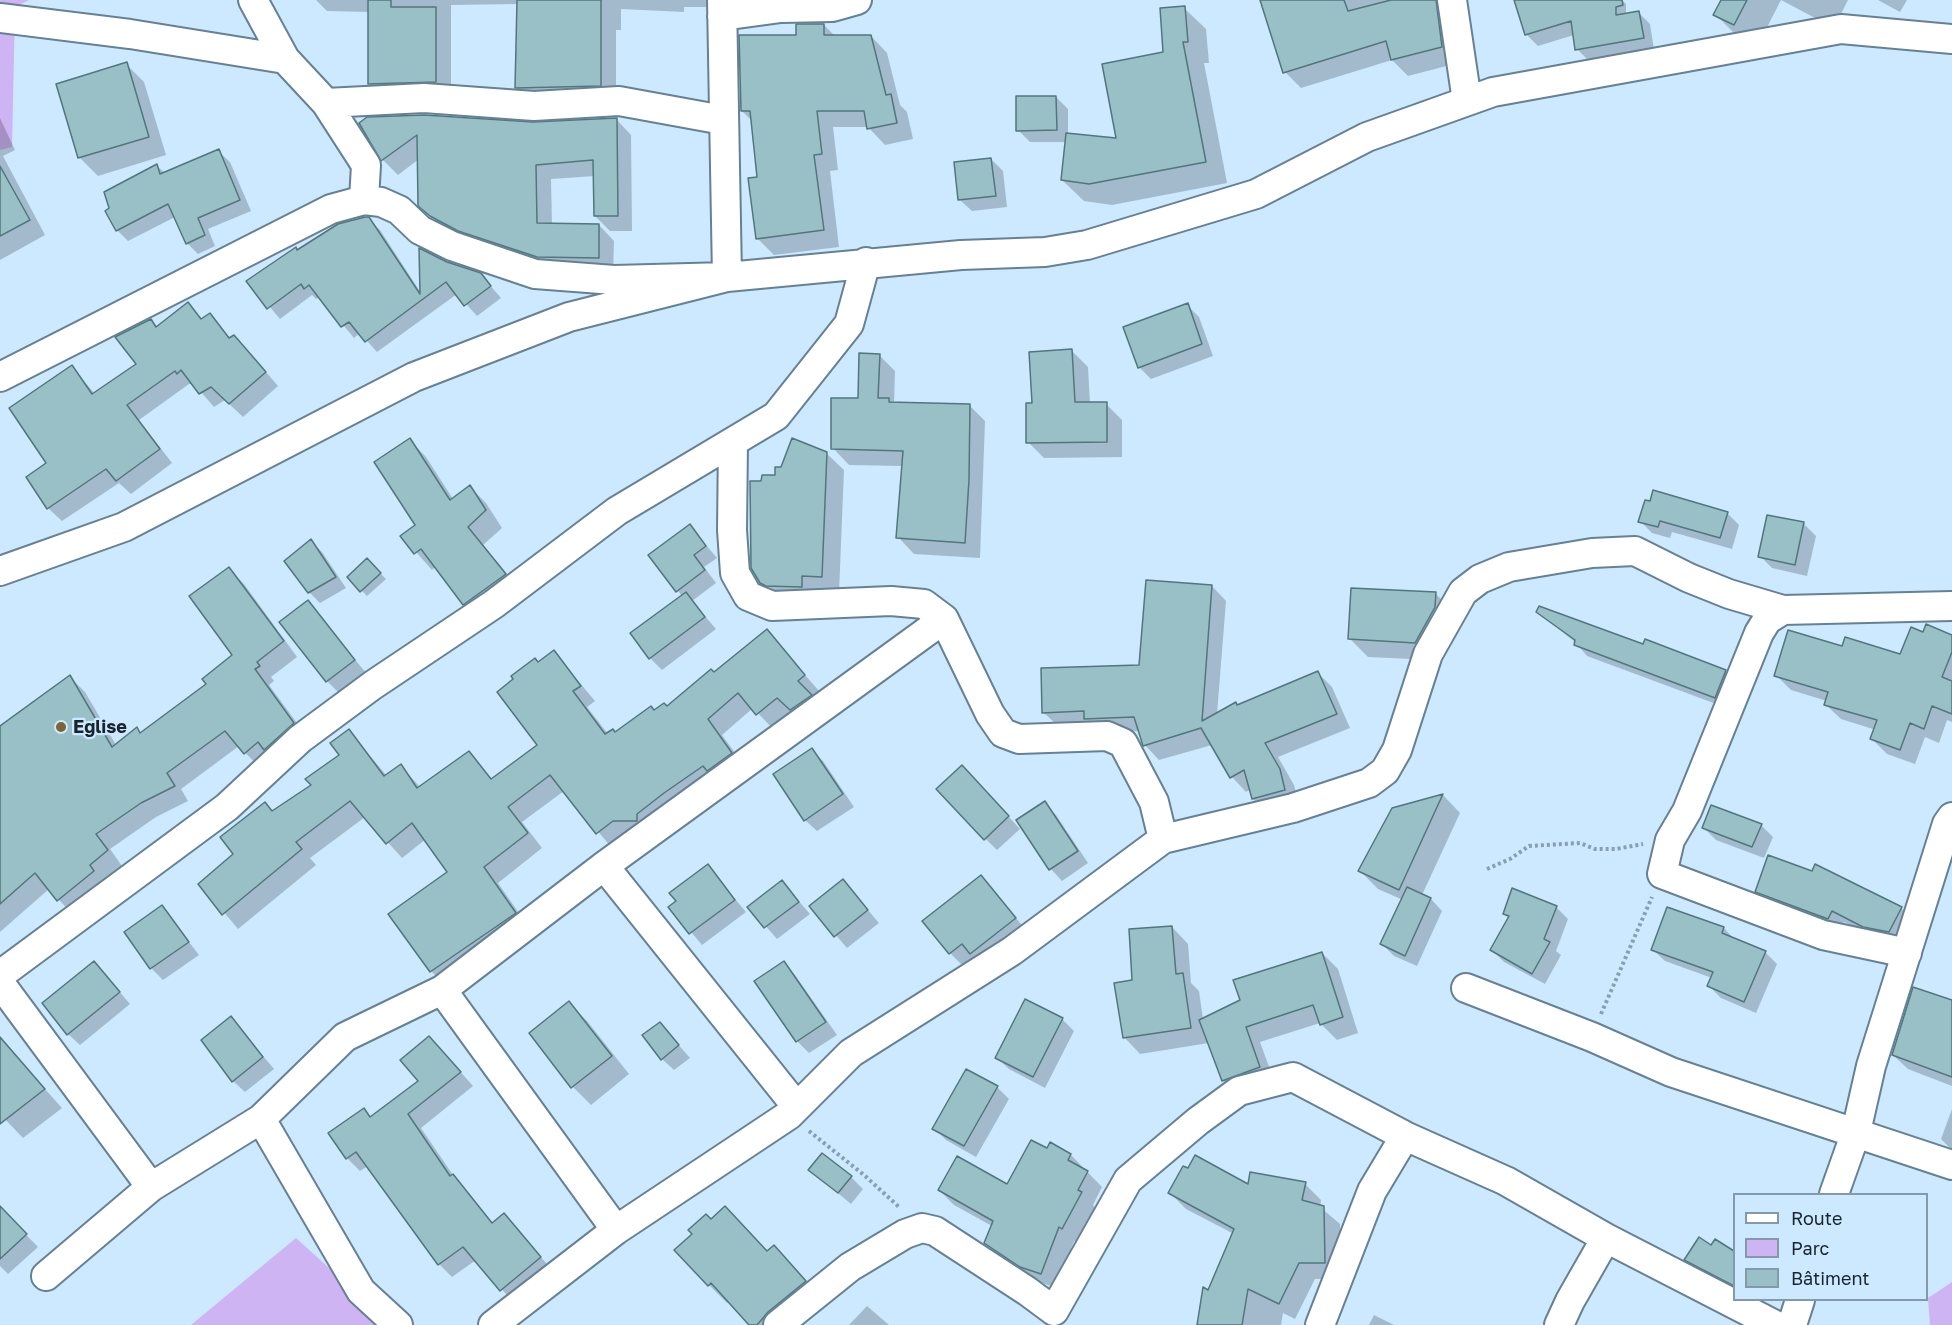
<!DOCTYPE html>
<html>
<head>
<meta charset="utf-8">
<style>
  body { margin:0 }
  #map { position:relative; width:1952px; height:1325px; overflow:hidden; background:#cce9ff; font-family:"Golos Text",sans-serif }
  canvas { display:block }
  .legend { position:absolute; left:1733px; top:1193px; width:195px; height:108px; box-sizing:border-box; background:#cce9ff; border:2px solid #849aab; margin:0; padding:8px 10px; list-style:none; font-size:18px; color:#19242c }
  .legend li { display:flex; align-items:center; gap:12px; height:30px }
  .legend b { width:30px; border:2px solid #849aab }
</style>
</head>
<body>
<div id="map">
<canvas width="1952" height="1325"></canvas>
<ul class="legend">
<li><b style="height:8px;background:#fff"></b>Route</li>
<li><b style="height:16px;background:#cfb4f4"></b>Parc</li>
<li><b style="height:16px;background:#99c0c6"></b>Bâtiment</li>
</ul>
</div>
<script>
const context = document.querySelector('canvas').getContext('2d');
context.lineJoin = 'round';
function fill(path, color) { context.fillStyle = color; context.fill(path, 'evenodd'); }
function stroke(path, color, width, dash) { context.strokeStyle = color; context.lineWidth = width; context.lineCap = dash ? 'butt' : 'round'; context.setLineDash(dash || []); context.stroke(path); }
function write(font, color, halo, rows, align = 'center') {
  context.font = font + ' "Golos Text",sans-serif'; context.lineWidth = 4.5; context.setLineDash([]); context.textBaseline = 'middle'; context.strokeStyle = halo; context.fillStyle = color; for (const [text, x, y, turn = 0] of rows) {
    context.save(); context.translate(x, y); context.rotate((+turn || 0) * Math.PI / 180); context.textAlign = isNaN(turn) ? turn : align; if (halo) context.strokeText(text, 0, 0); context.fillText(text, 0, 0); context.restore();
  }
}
const green = new Path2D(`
  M0 0H29L15 7 12 147 0 150Z
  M296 1238 392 1325H191Z
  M1952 1282V1325H1930L1928 1298Z`);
const shadow = new Path2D(`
  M316 0H708L709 7H684V12L621 9V30H616V101L532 103 516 87 518 4 451 5V97L385 99 370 84V12L327 11Z
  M1262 0H1452L1458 63 1408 76 1392 60 1301 88 1285 72Z
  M1516 0H1622L1626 4V15L1639 13 1650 24 1654 50 1588 60 1577 49 1574 35 1538 46 1526 34Z
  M1723 0H1848L1834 28 1781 0 1757 47 1738 37 1715 14Z
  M1878 0H1907L1900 12Z
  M1184 8 1206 29 1209 63H1204L1227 183 1112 205 1084 201 1062 180 1067 142H1030L1018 130 1056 97 1068 109V135L1118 140 1165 54Z
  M824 25 835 36H871L887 53 900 105 907 112 913 139 885 145 868 127H833L838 170 830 171 839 247 774 255 757 238 759 178 753 122 742 111 798 37Z
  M126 64 144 82 166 155 98 176 80 158 57 85Z
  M0 118 15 150 3 156 45 235 0 260Z
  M616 119 631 135 632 231H610L595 216V176L551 179 552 225H599L614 241 613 273 553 272 447 231 420 205 419 159 398 175 383 160 361 124H533Z
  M218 151 230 162 251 211 208 229 215 246 198 254 187 243 175 217 128 241 117 230 157 166 165 173Z
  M991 159 1003 171 1007 207 972 211 960 200Z
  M368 219 380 230 421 293 446 263 481 275 501 298 477 316 457 294 377 352 360 333 354 338 320 297 316 299 312 295 280 319 248 281 298 252Z
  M188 304 203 320 210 315 231 339 247 350 278 386 243 417 225 400 214 407 194 384H189L139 420 172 463 131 494 119 483 62 521 48 508V463L72 367 95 394 138 365 151 321 158 327Z
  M1187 305 1199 317 1213 356 1151 379 1139 367Z
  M1072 351 1088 367 1090 404H1106L1122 420V457L1044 458 1028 442 1033 404Z
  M879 355 895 371 894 404 969 405 985 421 980 558 914 554 898 537 903 466 849 465 833 448 860 399Z
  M410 440 426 457 453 499 470 487 486 503 502 528 483 545 521 591 481 620 464 604 436 566 432 570 402 536 417 526Z
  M826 453 844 470 839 593 779 600 761 582 763 483Z
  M1727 513 1739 525 1732 549 1672 532 1670 538 1652 533 1640 521Z
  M1768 516 1804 524 1816 536 1807 576 1772 568 1760 556Z
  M690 526 717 558 704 567 716 583 692 601 716 629 662 670 650 658 682 596 650 556Z
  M311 541 322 552 346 588 320 603 309 592Z
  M367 560 386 579 367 596 349 577Z
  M229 569 244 584 297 657 271 677 274 681 269 685 308 738 260 768 239 746 181 789 188 801 156 817 110 849 122 866 104 881 73 915 49 889 0 932V726L70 677 85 692 116 745 136 729 141 734 208 684 235 655Z
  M1212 586 1226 601 1217 714 1318 673 1332 687 1350 728 1278 757 1294 785 1299 804 1267 813 1253 799 1251 789 1246 792 1232 777 1212 745 1159 760 1145 745 1140 731 1099 732 1058 726 1043 712 1141 666Z
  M1436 594 1454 612 1433 660 1368 657 1350 639Z
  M308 602 366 673 339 693 327 681Z
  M1538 612 1725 671 1737 683 1727 708 1587 656 1576 643Z
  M767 631 819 691 812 697 826 710 773 729 753 708 722 735 746 768 612 848 564 791 522 822 542 848 498 883 530 929 446 986 431 971 449 872 426 839 402 858 365 817 310 858 316 865 238 929 201 885 235 854 273 813 313 785 341 755 349 731 387 776 401 766 420 787 469 753 493 780 539 746 538 663 554 652 595 701 587 707 608 734H616L654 712 667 708Z
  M1924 634 1952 637V722L1947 720 1939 743 1925 737 1915 764 1887 754 1872 739 1876 730 1841 719 1826 705 1827 701 1791 690 1776 675 1843 648 1901 655Z
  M811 750 823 761 854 807 817 831 805 820Z
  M974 779 1020 829 997 850 985 838Z
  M1443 795 1460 813 1422 895 1431 899 1442 911 1417 966 1394 956 1382 944 1403 900 1378 889 1360 871 1393 809Z
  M1044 803 1056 815 1088 863 1062 881 1051 869Z
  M1761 825 1773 837 1764 858 1716 840 1704 828Z
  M707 866 746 912 702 945 670 907Z
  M981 877 1032 937 968 971 950 953Z
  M843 881 879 923 847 948 811 906Z
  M782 882 810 914 777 939 749 907Z
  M1757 891 1901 908 1912 919 1901 943 1876 938 1844 922 1839 930 1769 903Z
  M162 907 199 955 163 980 151 968Z
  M1556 907 1568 919 1556 951 1561 955 1545 984 1504 962 1492 950 1509 919 1504 913Z
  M1172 927 1188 944 1191 983 1199 991 1203 1019 1241 1001 1322 953 1338 969 1358 1033 1337 1040 1320 1023 1260 1042 1275 1083 1239 1096 1223 1080 1209 1043 1140 1054 1124 1037 1134 982Z
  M1724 928 1734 939 1765 952 1777 964 1756 1013 1721 998 1709 986 1712 978 1665 961 1653 950Z
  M784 963 795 975 837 1035 809 1053 797 1041 756 981Z
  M105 975 130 1004 80 1045 68 1034Z
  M1952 1002V1086L1908 1069 1893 1055Z
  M569 1003 587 1021 629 1074 591 1105 573 1087Z
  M231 1018 274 1069 245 1092 233 1081Z
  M1062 1019 1074 1031 1045 1088 1009 1069 997 1058Z
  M660 1024 690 1058 674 1070 662 1059Z
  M9 1049 62 1108 23 1138 0 1114V1055Z
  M442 1051 473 1086 421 1128 455 1178 493 1223 504 1215 553 1271 514 1303 476 1260 452 1277 439 1264 368 1166 360 1171 347 1158 364 1110 372 1118 420 1081Z
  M997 1087 1009 1099 976 1157 946 1140 934 1128Z
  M1952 1109V1150L1941 1139Z
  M1047 1150 1071 1155 1102 1187 1093 1205 1096 1209 1077 1243 1074 1241 1056 1288 1037 1281 1001 1258 986 1243 992 1226 954 1205 939 1190 1007 1186Z
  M810 1170 851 1177 863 1189 851 1204Z
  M1305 1184 1321 1200 1320 1207 1340 1224 1341 1279H1315L1295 1319 1283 1313 1281 1325H1199L1209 1293 1234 1234 1186 1209 1170 1193Z
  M0 1208 38 1247 8 1274 0 1266Z
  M695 1234 767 1253 792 1265 823 1300 792 1325H751L729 1301 727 1303 709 1285Z
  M1715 1241 1734 1253V1290L1698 1271 1686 1260 1711 1247Z
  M867 1306 889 1325H849Z
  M1374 1315 1394 1325H1369Z`);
const building = new Path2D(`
  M368 0H391V7H436V82L368 84Z
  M517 0H601V86L515 88Z
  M1260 0H1344L1348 11 1391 0H1436L1442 47 1391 60 1386 41 1283 73Z
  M1514 0H1622L1623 5 1616 7V15L1639 11 1644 38 1575 50 1571 21 1525 35Z
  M1721 0H1747L1734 25 1713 15Z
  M1185 6 1188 42H1183L1206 162 1089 184 1061 180 1066 133 1116 138 1102 64 1163 52 1160 8Z
  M796 24H824V35H871L886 95 891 94 897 123 867 129 864 111H817L822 154 814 155 824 230 756 239 748 178 757 177 750 111H741L739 35H796Z
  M127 62 149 137 78 158 56 84Z
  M1016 96H1056L1057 130 1016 131Z
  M424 115 533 122 617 118 618 216H594L593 160 536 165 537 223 599 224V258L537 257 458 231 430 216 418 206 417 135 381 161 359 123 367 117Z
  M219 149 240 200 198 218 205 235 186 244 168 204 116 231 105 211 109 208 104 192 157 164 160 174Z
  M991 158 996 196 958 200 954 162Z
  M0 166 30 220 0 236Z
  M365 217H369L420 294 419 248 447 262 481 273 491 286 464 306 446 282 365 342 349 322 341 327 309 285 304 289 301 284 267 309 246 281 296 247 297 250 338 224Z
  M188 302 201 319 210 313 229 338 234 335 266 372 229 404 211 387 199 394 181 370 177 374 175 371 127 405 160 449 116 481 106 469 47 509 26 477 46 463 9 408 72 365 92 394 136 364 115 337 151 319 156 327Z
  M1188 303 1202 344 1138 368 1123 327Z
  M1072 349 1075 402H1107V442L1026 443V403H1032L1029 352Z
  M859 353 880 354 878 398H889V402L970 404 969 480 965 543 896 538 903 451 831 449V398H858Z
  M410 438 450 500 470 485 486 510 468 527 506 574 463 605 421 549 414 554 400 536 415 525 374 462Z
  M792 438 827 452 822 577 802 576V587L766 586 760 583 751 568 750 481H761L762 475H775V467H781Z
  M1653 490 1728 512 1720 538 1660 521 1658 527 1638 522 1645 500 1650 501Z
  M1767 515 1804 522 1795 565 1758 557Z
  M690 524 706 546 694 555 705 570 676 592 648 555Z
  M311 539 336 577 308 593 284 561Z
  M367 558 381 573 360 592 347 577Z
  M229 567 284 641 257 662 260 666 255 669 294 723 264 750 258 742 244 754 225 731 167 773 175 786 141 803 96 834 108 850 90 865 94 871 57 901 35 873 0 904V726L70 675 112 747 137 727 140 733 206 684 202 679 232 655 189 596Z
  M1146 580 1212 585 1202 721 1236 702 1237 705 1318 671 1337 714 1265 743 1280 769 1285 790 1252 799 1244 770 1230 778 1201 728 1143 746 1134 717 1084 719V711L1042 713 1041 668 1139 665Z
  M1351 588 1436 592 1435 607 1415 643 1348 639Z
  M686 592 705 617 649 659 630 633Z
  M308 600 355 660 326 682 279 622Z
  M1539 606 1643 644 1645 639 1726 670 1715 698 1574 645 1575 640 1536 612Z
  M1926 624 1952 635V652L1942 677 1952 681V714L1932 706 1924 729 1910 723 1900 750 1870 739 1877 720 1824 705 1828 692 1774 676 1788 630 1842 646 1845 637 1900 654 1911 627 1923 632Z
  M767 629 805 675 798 681 812 695 790 710 777 698 756 715 738 693 708 719 732 753 707 771 703 766 664 793 637 814V821H613L596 834 550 775 508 807 528 833 484 867 516 913 430 972 388 914 447 872 412 823 386 844 350 801 296 842 302 849 222 915 198 884 233 854 220 837 265 802 272 811 311 785 305 779 339 755 330 743 349 729 384 776 401 764 417 788 469 751 491 779 537 745 497 692 513 679 511 676 535 658 538 662 554 650 581 686 573 691 605 734 613 729 615 732 651 706 654 710 664 703 667 706 711 669 714 672Z
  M812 748 843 794 804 821 773 774Z
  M962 765 1009 816 984 840 936 789Z
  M1443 794 1399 890 1358 871 1392 808Z
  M1045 801 1078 851 1049 870 1016 820Z
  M1711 805 1762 824 1752 847 1702 828Z
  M1768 855 1812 871 1815 864 1902 907 1889 932 1863 927 1832 911 1828 919 1755 892Z
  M708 864 735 900 689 934 668 907 676 901 669 893Z
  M981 875 1016 918 970 954 962 944 949 954 922 921Z
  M843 879 868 910 834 937 809 906Z
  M782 880 799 902 764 928 747 907Z
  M1407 887 1431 898 1405 956 1380 944Z
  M1512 888 1557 906 1544 939 1550 942 1532 974 1490 950 1509 916 1503 914Z
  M162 905 189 942 150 969 124 932Z
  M1667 907 1724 927 1722 933 1766 951 1744 1002 1707 986 1713 972 1651 950Z
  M1172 926 1176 974 1183 973 1191 1028 1123 1038 1114 983 1132 980 1129 929Z
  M1322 952 1343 1017 1320 1025 1313 1005 1246 1027 1260 1067 1222 1081 1199 1020 1240 1000 1233 980Z
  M94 961 120 992 67 1035 42 1003Z
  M784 961 826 1022 796 1042 754 981Z
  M1913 987 1952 1000V1077L1892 1055Z
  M1025 999 1063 1018 1033 1077 995 1058Z
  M569 1001 612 1056 571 1088 529 1033Z
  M231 1016 263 1057 232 1082 201 1040Z
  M660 1022 679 1045 661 1060 642 1035Z
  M429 1036 461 1072 408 1114 450 1176 453 1174 492 1223 504 1213 541 1257 500 1291 463 1247 438 1265 356 1152 346 1159 328 1133 364 1108 370 1117 418 1081 400 1060Z
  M0 1037 45 1089 0 1124Z
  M966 1069 998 1086 964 1146 932 1129Z
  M1031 1140 1047 1148 1050 1142 1071 1154 1068 1160 1088 1171 1078 1190 1082 1192 1062 1229 1059 1227 1041 1274 1020 1267 984 1243 993 1221 938 1190 957 1156 1007 1184Z
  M822 1153 852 1176 838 1193 808 1170Z
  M1195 1155 1248 1184 1250 1172 1306 1182 1302 1200 1324 1206 1325 1263H1299L1279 1304 1248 1289 1242 1325H1197L1203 1287 1208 1290 1234 1229 1168 1193 1183 1166 1188 1168Z
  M0 1206 27 1234 0 1259Z
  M725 1206 767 1251 774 1245 806 1281 768 1312 757 1325H749L711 1283 708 1286 674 1250 692 1234 688 1230 706 1214 711 1219Z
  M1699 1237 1711 1245 1715 1239 1734 1251V1286L1684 1260Z`);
const path = new Path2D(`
  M1487 869 1510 859 1529 846 1580 843 1595 849H1616L1643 844
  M1601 1014 1652 897
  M809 1131 864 1175 899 1207`);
const street = new Path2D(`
  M253 0 285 59
  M1452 0 1467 101
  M722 16 781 8 832 7 857 0
  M0 18 130 34 285 59 326 103 366 165 364 200
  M326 103 424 98 534 106 619 101 723 120
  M0 377 331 209 364 200 381 202 399 210 420 230 452 246 535 274 614 280 727 277 961 255 1045 252 1087 245 1256 194 1367 137 1493 92 1841 29 1952 39
  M733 442 732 530 735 573 748 596 772 606 891 601 924 604 944 619 990 714 1003 733 1019 739 1107 736 1123 743 1154 802 1163 839 1293 808 1369 783 1385 771 1397 750 1428 654 1463 592 1480 579 1509 567 1592 553 1635 551 1689 578 1729 594 1783 610
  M0 571 124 527 414 377 569 317 727 277 722 0
  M604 866 797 1107
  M1907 953 1823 935 1662 874 1670 840 1687 811 1759 633 1767 620 1783 610 1952 606
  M0 975 227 807 300 739 373 685 494 604 617 511 776 416 849 324 866 262
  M0 983 151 1187
  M1466 988 1592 1037 1671 1072 1952 1165
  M442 990 616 1230
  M261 1119 361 1291 398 1325
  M1834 1194 1856 1132 1871 1066 1947 824 1952 817
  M46 1276 151 1187 261 1119 345 1037 442 990 604 866 944 619
  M493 1325 616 1230 789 1115 851 1053 1012 951 1163 839
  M778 1325 850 1267 905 1234 922 1228 935 1231 1027 1291 1054 1311 1128 1180 1198 1121 1239 1091 1293 1077 1405 1136 1506 1181 1606 1238 1775 1325
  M1320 1325 1372 1191 1405 1136
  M1559 1325 1570 1301 1606 1238
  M1792 1325 1800 1300`);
const markers = [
  [61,727,6,"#7e6335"]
];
const poiNames = [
  ["Eglise",73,727]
];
fill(green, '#cfb4f4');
fill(shadow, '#0003');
fill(building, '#99c0c6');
stroke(building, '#51767c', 1.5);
stroke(street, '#668194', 32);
stroke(path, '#889faf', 4, [3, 3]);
stroke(street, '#fff', 28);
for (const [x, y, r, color] of markers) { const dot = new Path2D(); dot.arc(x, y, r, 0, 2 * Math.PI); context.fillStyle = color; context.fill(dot); stroke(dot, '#cce9ff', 2); }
write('bold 18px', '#19242c', '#cce9ff', poiNames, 'left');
</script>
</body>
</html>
